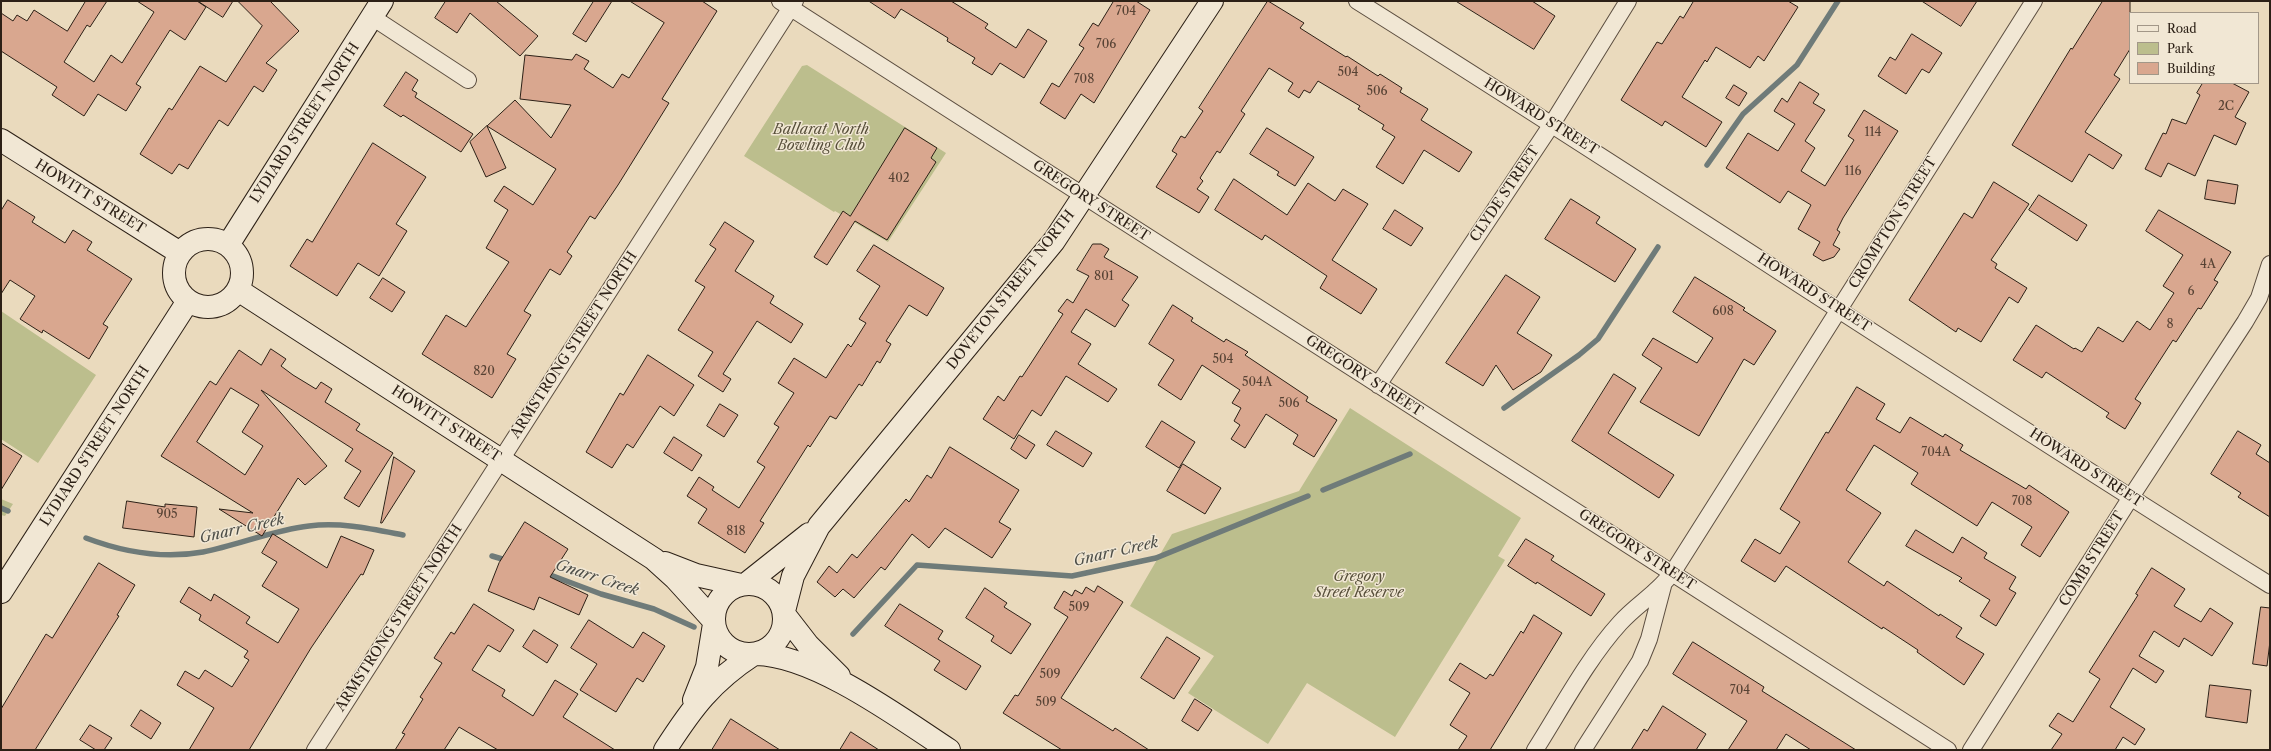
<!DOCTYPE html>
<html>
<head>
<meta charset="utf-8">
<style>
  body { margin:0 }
  #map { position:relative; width:2271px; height:751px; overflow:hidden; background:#eadabd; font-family:"Libre Caslon Text",serif }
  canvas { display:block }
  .frame { position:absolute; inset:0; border:2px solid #2c2016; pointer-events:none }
  .legend { position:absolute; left:2129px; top:12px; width:130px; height:72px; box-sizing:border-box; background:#f1e7d4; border:1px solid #a29788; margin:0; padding:5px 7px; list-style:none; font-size:12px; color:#2c2016 }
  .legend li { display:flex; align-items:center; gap:8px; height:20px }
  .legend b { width:20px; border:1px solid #a29788 }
</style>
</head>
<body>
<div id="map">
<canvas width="2271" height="751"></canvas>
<div class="frame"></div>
<ul class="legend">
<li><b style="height:5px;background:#f1e7d4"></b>Road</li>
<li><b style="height:11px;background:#bcbe8d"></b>Park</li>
<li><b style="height:11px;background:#d9a78f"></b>Building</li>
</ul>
</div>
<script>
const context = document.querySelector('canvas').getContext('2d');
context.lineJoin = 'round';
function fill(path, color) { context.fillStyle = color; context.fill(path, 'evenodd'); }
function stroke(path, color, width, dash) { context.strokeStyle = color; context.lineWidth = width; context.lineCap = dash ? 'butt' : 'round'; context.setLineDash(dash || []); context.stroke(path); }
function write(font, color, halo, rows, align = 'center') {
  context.font = font + ' "Libre Caslon Text",serif'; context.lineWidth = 3; context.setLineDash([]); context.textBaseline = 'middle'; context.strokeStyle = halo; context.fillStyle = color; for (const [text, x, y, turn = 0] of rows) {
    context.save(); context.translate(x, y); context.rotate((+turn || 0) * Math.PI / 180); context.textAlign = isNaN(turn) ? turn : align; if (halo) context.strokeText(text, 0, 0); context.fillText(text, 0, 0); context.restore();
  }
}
const green = new Path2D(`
  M807 65 946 153 888 242 835 211 834 212 744 156 802 66Z
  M1 311 96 375 38 463 1 439Z
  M1350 408 1521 518 1498 556 1505 560 1395 737 1307 683 1268 744 1188 693 1214 656 1130 606 1172 534 1299 491Z
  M1 499 13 504 5 516 1 515Z`);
const stream = new Path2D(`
  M1707 165 1743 114 1797 65 1838 1
  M1504 408 1579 355 1598 339 1658 247
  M1323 490 1410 454
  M1 508 8 511
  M86 538C123 552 164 559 203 552 239 545 273 530 309 526 341 522 372 529 403 535
  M492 556 509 561
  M545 573 601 594 654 609 694 627
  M853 634 917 565 1072 576 1156 558 1308 496`);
const building = new Path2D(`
  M86 1H107L90 27 87 25 64 62 94 82 111 55 122 63 154 12 137 1H197L206 7 185 40 170 30 136 84 141 87 126 111 98 94 84 116 52 95 57 87 1 51V13L13 21 17 15 27 21 34 10 67 31Z
  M198 1H233L223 17Z
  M238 1H270L299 31 266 63 277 70 263 92 254 86 228 126 219 120 188 169 179 164 172 174 140 154 169 108 172 110 200 66 226 82 262 26Z
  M446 1H496L538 36 520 56 470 13 457 33 435 18Z
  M594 1H612L586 42 573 34Z
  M630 1H702L717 11 662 99 669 103 618 185 595 219 590 216 567 252 572 256 560 275 550 269 524 311 531 315 507 354 516 359 492 398 422 354 446 315 466 327 509 262 486 248 508 210 494 201 504 186 533 205 556 169 487 126 515 100 551 138 571 105 520 99 525 55 572 60 576 54 589 61 584 69 613 88 622 74 629 78 664 23Z
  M869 1H951L988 24 985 28 1016 48 1028 29 1047 41 1024 78 1000 63 992 75 972 63 975 58 947 41 948 38 901 9 895 18Z
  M1114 1H1136L1150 10 1094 103 1081 94 1065 119 1040 103 1052 83 1059 87 1084 48 1079 45 1093 23 1098 26Z
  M1268 1 1304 23 1300 28 1346 57 1347 56 1378 76 1380 74 1402 88 1400 92 1428 109 1421 120 1472 152 1459 172 1424 150 1403 184 1376 167 1395 137 1382 129 1384 125 1358 109 1360 106 1318 81 1310 93 1304 90 1299 98 1288 91 1293 83 1269 68 1241 111 1245 114 1220 153 1217 151 1200 178 1203 181 1197 189 1209 197 1199 213 1156 187 1177 154 1172 151 1181 136 1185 138 1203 111 1199 108Z
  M1456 1H1532L1555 16 1534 49Z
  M1694 1H1788L1798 7 1764 61 1758 56 1750 68 1716 47 1707 62 1705 60 1682 97 1722 122 1706 147 1665 121 1662 126 1621 100 1657 42 1662 44 1680 16 1683 18Z
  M1922 1H1977L1961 26Z
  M2103 1H2130V49L2114 75 2120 79 2085 132 2122 155 2113 169 2089 154 2072 182 2012 145 2071 48 2072 49Z
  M1912 34 1942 53 1929 73 1922 69 1906 94 1878 76 1890 57 1895 60Z
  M406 72 418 80 412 90 417 93 415 97 473 134 461 152 403 115 401 117 384 106Z
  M1800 82 1819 94 1813 103 1825 110 1805 141 1815 148 1801 171 1825 186 1854 140 1848 136 1864 110 1898 131 1843 218 1837 230 1840 232 1833 245 1840 249 1834 257 1823 261 1813 255 1820 242 1798 229 1811 205 1788 191 1780 203 1726 168 1748 133 1778 151 1795 124 1774 111 1782 98 1787 102Z
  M2203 83H2232L2249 92 2235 117 2246 123 2236 145 2214 135 2195 176 2168 163 2161 177 2145 169 2163 133 2166 134 2172 119 2186 124 2200 95 2197 93Z
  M1734 85 1747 93 1739 106 1726 98Z
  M487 126 506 168 486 177 470 142Z
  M905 128 937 148 931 158 936 162 887 240 855 221 827 265 814 257 843 211 850 216Z
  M1267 128 1314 157 1295 186 1277 175 1279 172 1250 154Z
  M373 143 426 177 396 224 407 231 379 276 358 263 337 296 290 266 307 239 312 242Z
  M1234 179 1287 215 1308 183 1335 201 1343 189 1368 204 1332 260 1377 289 1361 314 1320 288 1327 276 1265 235 1262 240 1215 210Z
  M2208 180 2238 185 2235 204 2205 199Z
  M1994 182 2029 204 1991 260 1997 264 1995 268 2027 288 2018 303 2009 297 1981 342 1958 328 1956 332 1909 300 1964 213 1972 218Z
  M2039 195 2087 225 2077 241 2029 210Z
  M1571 199 1600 217 1596 223 1636 249 1615 282 1545 239Z
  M8 200 35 217 32 222 65 243 73 230 92 242 87 250 132 279 103 324 108 327 89 359 43 330 42 333 20 319 35 296 10 280 1 294V211Z
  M1395 210 1423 228 1411 246 1383 229Z
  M2159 210 2231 252 2214 280 2218 282 2201 309 2198 308 2176 342 2173 340 2135 399 2141 403 2125 429 2106 417 2109 413 2046 372 2042 378 2013 360 2036 325 2074 349 2075 348 2082 352 2098 327 2123 342 2137 321 2150 330 2174 293 2163 286 2183 255 2146 231Z
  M725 222 754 241 735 271 774 296 770 303 803 324 791 343 757 321 723 374 731 379 723 392 698 376 713 352 678 330 705 287 695 281 716 249 710 245Z
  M1093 244H1101L1109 249 1104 257 1138 277 1122 300 1129 305 1115 327 1086 309 1071 332 1091 344 1078 364 1117 389 1108 402 1066 376 1041 416 1032 410 1014 439 983 419 998 396 1004 401 1020 376 1022 377 1063 314 1058 311 1067 299 1073 303 1089 276 1077 270Z
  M874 245 944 288 927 316 909 305 886 341 891 344 880 363 877 361 862 386 859 384 836 419 830 416 810 447 808 445 760 521 764 523 745 553 698 523 707 509 687 496 699 477 714 487 712 490 739 508 765 467 757 462 779 427 774 424 794 393 778 383 794 358 826 378 848 344 851 347 866 323 859 319 880 286 857 271Z
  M1506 275 1540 297 1517 333 1552 355 1541 372 1513 390 1496 365 1483 386 1446 363Z
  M1695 277 1745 308 1743 310 1776 331 1754 365 1744 359 1699 436 1640 402 1662 368 1642 355 1653 338 1697 363 1713 338 1673 312Z
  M383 278 405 292 392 312 370 298Z
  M1173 305 1193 318 1191 321 1224 342 1226 339 1248 352 1245 355 1308 397 1306 401 1337 420 1314 457 1293 444 1298 435 1266 414 1245 448 1231 439 1240 425 1234 421 1241 408 1232 403 1240 390 1202 365 1181 400 1158 385 1174 360 1149 344Z
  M271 349 286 359 281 366 293 375 316 389 321 382 332 389 325 402 360 424 356 430 393 453 359 507 344 498 361 471 345 461 353 449 261 390 327 466 305 485 298 478 262 536 219 509 253 513 161 456 210 381 216 385 239 350 261 365ZM231 388 259 405 242 432 263 446 245 475 197 442Z
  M648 355 694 385 674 416 660 406 633 448 627 444 612 468 586 452 620 393 623 395Z
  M1614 374 1636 388 1608 433 1674 475 1659 498 1572 441Z
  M1857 387 1885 404 1876 419 1900 433 1910 417 1943 437 1945 434 1963 445 1960 450 2026 489 2029 485 2069 512 2040 557 2021 545 2032 527 1992 502 1977 526 1911 484 1918 473 1874 445 1846 490 1881 513 1848 562 1884 586 1887 581 1939 616 1940 614 1962 628 1956 637 1984 654 1964 685 1917 652 1918 650 1883 627 1882 629 1786 566 1775 582 1741 561 1755 539 1780 554 1800 522 1780 509 1826 432 1828 433Z
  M720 404 738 415 724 437 707 426Z
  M1162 421 1195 442 1179 468 1146 447Z
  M1056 431 1092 453 1083 467 1047 445Z
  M2238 431 2261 445 2256 454 2270 463V517L2238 497 2241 493 2211 474Z
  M1019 435 1035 445 1026 459 1011 449Z
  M674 437 702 455 692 471 664 453Z
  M1 443 22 456 1 490Z
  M950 447 1019 490 999 522 1011 529 992 558 945 528 929 548 912 534 885 570 881 567 854 598 843 589 835 597 817 582 829 566 837 573 852 554 857 558 906 499 909 502 927 475 931 478Z
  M394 457 415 471 382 523H381Z
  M1183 464 1221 488 1205 514 1167 491Z
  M127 501 165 507V504L197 507 194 537 123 528Z
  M525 522 568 549 550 577 588 595 579 615 539 597 534 610 488 591 499 563Z
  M1916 530 1953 553 1962 537 1987 553 1984 558 2016 577 2009 589 2016 593 1996 626 1980 616 1990 600 1959 581 1962 578 1906 546Z
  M273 534 327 568 341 536 374 550 363 575 361 574 311 648 249 750H189L214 708 177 685 185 671 199 679 205 670 232 687 249 660 244 657 248 651 199 620 201 615 180 602 189 587 211 601 214 594 250 617 246 623 278 643 299 609 262 586 277 562 262 553Z
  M1526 539 1554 556 1551 560 1605 594 1591 616 1537 582 1536 584 1508 566Z
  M99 563 135 585 117 615 119 616 35 750H1V709L46 634 52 638Z
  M2152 568 2185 589 2174 606 2201 622 2210 608 2233 623 2212 656 2184 638 2179 647 2154 631 2139 656 2164 671 2156 683 2133 668 2110 707 2145 729 2135 745 2123 737 2115 750H2051L2062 734 2049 726 2058 713 2073 722 2100 679 2089 672 2138 595 2136 594Z
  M1098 586 1123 602 1061 698 1113 731 1115 728 1149 750H1062L1003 713 1015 695 1018 696 1068 617 1054 608 1064 591 1072 596 1075 590 1082 594 1086 587 1094 592Z
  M985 588 1007 603 1004 607 1031 624 1011 654 991 641 994 636 966 618Z
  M474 604 514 630 500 652 488 645 472 670 505 690 502 696 533 716 555 680 578 694 563 717 615 750H498L459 727 444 750H395L405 734 402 733 423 699 420 697 442 663 434 658 451 632 454 634Z
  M900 604 943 631 938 639 981 666 966 690 934 670 940 661 885 626Z
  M2261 607 2270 608V641L2267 666 2253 664Z
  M1534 615 1562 633 1490 750H1458L1467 736 1450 725 1470 693 1449 680 1460 663 1486 679 1490 674 1493 676 1521 631 1523 633Z
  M589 620 633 648 643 632 665 646 643 682 637 678 616 712 580 690 597 664 571 648Z
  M534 630 558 645 547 663 523 647Z
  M1167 637 1200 658 1174 699 1141 678Z
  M1693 642 1764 687 1762 691 1856 750H1811L1786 734 1776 750H1728L1747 721 1673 674Z
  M2210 685 2251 690 2247 723 2206 717Z
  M1195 699 1212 710 1198 731 1182 721Z
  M1663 706 1706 734 1696 750H1631L1644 729 1647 731Z
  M141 710 161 723 151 739 131 726Z
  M731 719 780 750H712Z
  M90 725 112 738 104 750H96L80 740Z
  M851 732 879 750H840Z`);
const street = new Path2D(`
  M780 1 1948 750
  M1357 1C1663 193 1963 394 2270 585
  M372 17 468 80
  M1378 385 1552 124 1628 1
  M315 750 795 1
  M1535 750C1561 709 1588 658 1620 623 1637 604 1658 593 1673 572L2034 1
  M1583 750 1640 661 1649 639 1663 586
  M1971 750 2131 497 2245 322 2259 298 2270 264`);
const secondary = new Path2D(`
  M1 140 180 253
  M174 273a34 34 0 1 1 68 0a34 34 0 1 1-68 0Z
  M228 245 382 1
  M238 290 654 559 675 578 714 621
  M665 563 696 575 741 585
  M714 619a35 35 0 1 1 70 0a35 35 0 1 1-70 0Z
  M746 584 809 534
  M1 592 188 301
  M784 611 793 576 819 526 1054 241 1212 1
  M784 614 808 645 839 676
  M756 654C815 655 900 718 949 750
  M694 700 707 667 714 624
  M665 750C692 708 711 682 754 654`);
const numberNames = [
  ["704",1126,12],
  ["706",1106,45],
  ["504",1348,73],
  ["708",1084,80],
  ["506",1377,92],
  ["2C",2226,107],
  ["114",1873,133],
  ["116",1853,172],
  ["402",899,179],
  ["4A",2208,265],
  ["801",1104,277],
  ["6",2191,292],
  ["608",1723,312],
  ["8",2170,325],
  ["504",1223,360],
  ["820",484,372],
  ["504A",1257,383],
  ["506",1289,404],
  ["704A",1936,453],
  ["708",2022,502],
  ["905",167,515],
  ["818",736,532],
  ["509",1079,608],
  ["509",1050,675],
  ["704",1740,691],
  ["509",1046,703]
];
const streetNames = [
  ["HOWARD STREET",1541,117,32],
  ["LYDIARD STREET NORTH",305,123,-57],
  ["CLYDE STREET",1505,194,-56],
  ["HOWITT STREET",90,197,32],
  ["GREGORY STREET",1091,201,33],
  ["CROMPTON STREET",1893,223,-58],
  ["DOVETON STREET NORTH",1011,290,-52],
  ["HOWARD STREET",1814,293,33],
  ["ARMSTRONG STREET NORTH",574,345,-57],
  ["GREGORY STREET",1364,376,33],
  ["HOWITT STREET",446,424,33],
  ["LYDIARD STREET NORTH",95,446,-57],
  ["HOWARD STREET",2086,468,33],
  ["GREGORY STREET",1637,550,33],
  ["COMB STREET",2092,559,-58],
  ["ARMSTRONG STREET NORTH",399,618,-57]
];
const parkNames = [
  ["Ballarat North",821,130],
  ["Bowling Club",821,146],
  ["Gregory",1359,577],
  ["Street Reserve",1359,593]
];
const waterNames = [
  ["Gnarr Creek",242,529,-13],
  ["Gnarr Creek",1116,552,-13],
  ["Gnarr Creek",597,578,18]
];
fill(green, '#bcbe8d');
stroke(stream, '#6f7b79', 5.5);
fill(building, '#d9a78f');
stroke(building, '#2c2016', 1);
stroke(street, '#5c4e40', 18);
stroke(secondary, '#2c2016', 24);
stroke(street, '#f1e7d4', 16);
stroke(secondary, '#f1e7d4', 22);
write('12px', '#574234', null, numberNames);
write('14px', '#2c2016', '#f1e7d4', streetNames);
write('italic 14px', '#574f3a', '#f1e7d4', parkNames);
write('italic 15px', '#4d4e48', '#f1e7d4', waterNames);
</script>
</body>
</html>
